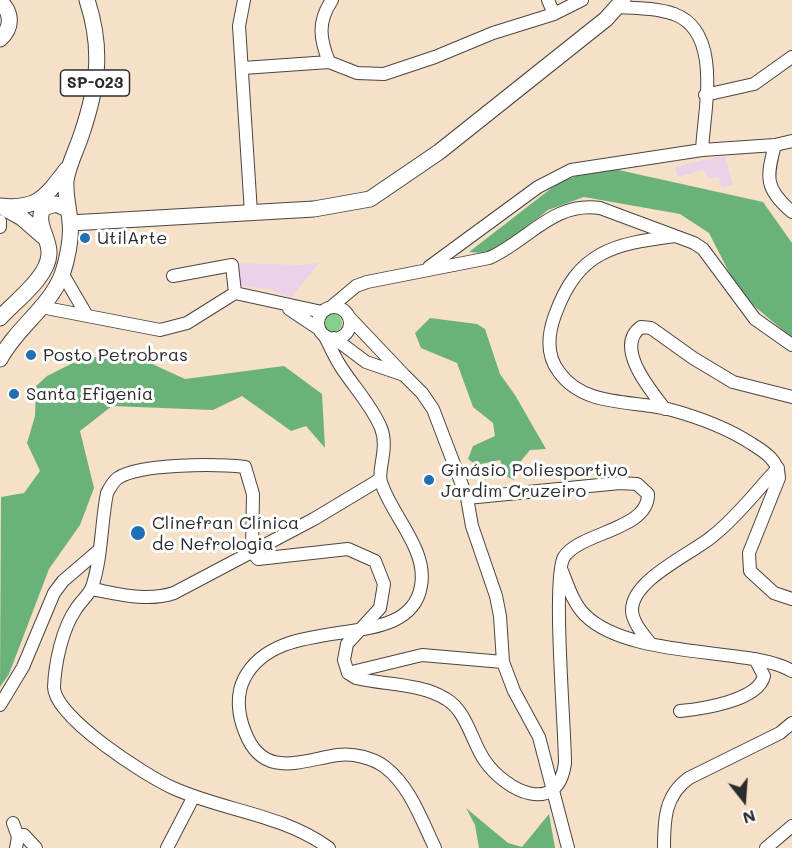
<!DOCTYPE html>
<html>
<head>
<meta charset="utf-8">
<style>
  body { margin:0 }
  #map { position:relative; width:792px; height:848px; overflow:hidden; background:#f6e0c7; font-family:Mali,sans-serif }
  canvas { display:block }
  .north { position:absolute; left:714px; top:770px; width:60px; height:60px; -webkit-text-stroke:4px #fff; paint-order:stroke; rotate:163deg; font-size:16px; font-weight:700; line-height:24px; text-align:center; color:#2b2b2b }
  .north::after { content:''; display:block; margin:auto; width:21px; height:27px; background:#2b2b2b; clip-path:polygon(50% 0,100% 100%,50% 72%,0 100%) }
</style>
</head>
<body>
<div id="map">
<canvas width="792" height="848"></canvas>
<div class="north">N</div>
</div>
<script>
const context = document.querySelector('canvas').getContext('2d');
context.lineJoin = 'round';
function fill(path, color) { context.fillStyle = color; context.fill(path, 'evenodd'); }
function stroke(path, color, width, dash) { context.strokeStyle = color; context.lineWidth = width; context.lineCap = dash ? 'butt' : 'round'; context.setLineDash(dash || []); context.stroke(path); }
function write(font, color, halo, rows, align = 'center') {
  context.font = font + ' Mali,sans-serif'; context.lineWidth = 6; context.setLineDash([]); context.textBaseline = 'middle'; context.strokeStyle = halo; context.fillStyle = color; for (const [text, x, y, turn = 0] of rows) {
    context.save(); context.translate(x, y); context.rotate((+turn || 0) * Math.PI / 180); context.textAlign = isNaN(turn) ? turn : align; if (halo) context.strokeText(text, 0, 0); context.fillText(text, 0, 0); context.restore();
  }
}
const built = new Path2D(`
  M725 155 733 185 721 188 719 177 710 179 703 170 678 177 675 167Z
  M235 263 303 265 319 263 291 298 269 289 241 286Z`);
const green = new Path2D(`
  M324 323a9 9 0 1 1 18 0a9 9 0 1 1-18 0Z`);
const forest = new Path2D(`
  M614 169 763 202 792 243V338L753 305 732 278 709 233 680 214 584 197 548 210 501 247 482 253 469 252 558 183 579 175Z
  M430 318 477 324 485 329 500 374 515 395 546 449 530 450 521 461 514 480 506 476 500 460 476 465 468 459 473 446 495 436 493 423 473 407 457 363 421 348 415 333Z
  M85 357H137L185 379 284 366 322 394 325 448 306 426 291 431 242 396 213 410 112 406 80 431 94 488 80 525 49 569 9 674 0 687 1 497 24 493 40 471 27 443 35 416 36 386 47 376Z
  M466 808 508 843 522 847 549 814 555 848H479L475 825Z`);
const minor = new Path2D(`
  M244 0 239 26 251 213
  M548 0 554 14
  M618 7C637 8 656 8 674 14 723 32 704 110 702 150
  M329 62C320 39 317 22 332 0
  M243 68 329 62 357 73 384 74 435 57 493 33 554 14 582 0
  M705 95 754 84 792 57
  M775 145C766 178 765 189 792 212
  M0 221V227
  M675 236C613 244 578 251 555 315 548 334 546 355 559 372 584 407 631 400 668 409 698 417 726 427 752 444 765 452 779 461 779 478L749 553 750 571 774 593 792 599
  M429 267 538 187 571 170 702 150 775 145 792 141
  M62 273 86 314
  M173 276 232 265 235 293
  M41 307 160 330 187 323 235 293 322 312
  M331 307 356 286 367 282 489 258C528 241 553 201 600 208L694 243 703 249 755 319 792 345
  M318 323a16 16 0 1 1 32 0a16 16 0 1 1-32 0Z
  M289 309 319 329
  M348 316 403 374
  M324 335C330 346 335 358 341 367 354 387 372 406 381 428 389 448 377 471 381 482 391 515 428 549 421 586 409 657 280 608 244 679 236 695 238 715 245 732 263 780 302 760 338 755 354 753 373 758 385 767 410 786 422 821 435 848
  M334 338 366 362 404 375 422 393 433 409 467 498 472 526 496 596 500 616 503 662 514 691 539 737 568 848
  M665 409C652 392 613 347 641 327L651 328 693 358 733 382 792 397
  M562 571C568 586 573 603 585 615 618 648 695 650 739 657 756 659 777 662 792 671
  M92 589C119 594 147 602 174 593L314 519 379 480
  M650 643C643 634 633 623 632 611 631 579 694 553 714 535 738 516 757 490 778 468
  M348 673 356 678C384 685 421 683 446 699 467 711 472 743 485 761 506 791 558 817 565 763 565 729 552 577 564 557 580 532 649 530 648 494L637 484 620 483 467 498
  M0 705 23 667 54 593 63 581 98 551
  M680 711C701 709 758 701 764 676L755 659
  M13 823 18 837 16 848
  M18 837 24 835 36 848
  M167 848 194 796
  M329 848C282 814 224 811 173 788 146 776 54 717 54 687 55 663 62 629 76 609 80 602 89 595 92 587 102 558 101 523 107 493 110 488 113 481 118 478 141 463 218 464 245 467L253 494 252 552 258 559 348 549 375 561 384 584 380 608 347 644 344 660 348 673 422 655 503 662
  M664 848C664 819 665 795 689 778L780 733 792 723
  M766 848 792 826`);
const major = new Path2D(`
  M0 1C12 13 13 27 0 39
  M0 206C38 210 45 197 67 169
  M4 208 22 218 45 238
  M70 223 314 209 370 199 439 152 606 19 623 0
  M0 318C14 302 48 278 49 254 50 238 35 224 43 208L56 204 67 209
  M0 359C16 328 49 308 62 275 67 261 72 237 70 222 69 208 65 195 66 181 68 165 77 149 82 133 98 85 103 49 87 0`);
const markers = [
  [85,238,6,"#1f6fb2"],
  [31,355,6,"#1f6fb2"],
  [14,394,6,"#1f6fb2"],
  [429,480,6,"#1f6fb2"],
  [138,533,8,"#1f6fb2"]
];
const shields = [
  [95,83,69]
];
const shieldNames = [
  ["SP-023",95,83]
];
const poiNames = [
  ["UtilArte",97,238],
  ["Posto Petrobras",43,355],
  ["Santa Efigenia",26,394],
  ["Ginásio Poliesportivo",441,470],
  ["Jardim Cruzeiro",441,491],
  ["Clinefran Clínica",152,523],
  ["de Nefrologia",152,544]
];
fill(built, '#edd1e9');
fill(green, '#83d08f');
fill(forest, '#6ab27a');
stroke(minor, '#494642', 14);
stroke(major, '#494642', 17);
stroke(minor, '#fff', 12);
stroke(major, '#fff', 15);
for (const [x, y, r, color] of markers) { const dot = new Path2D(); dot.arc(x, y, r, 0, 2 * Math.PI); context.fillStyle = color; context.fill(dot); stroke(dot, '#fff', 2); }
for (const [x, y, w] of shields) { const box = new Path2D(); box.roundRect(x - w / 2, y - 13, w, 26, 4.5); context.fillStyle = '#fff'; context.fill(box); stroke(box, '#2b2b2b', 1.5); }
write('bold 16px', '#2b2b2b', null, shieldNames);
write('18px', '#2b2b2b', '#fff', poiNames, 'left');
</script>
</body>
</html>
